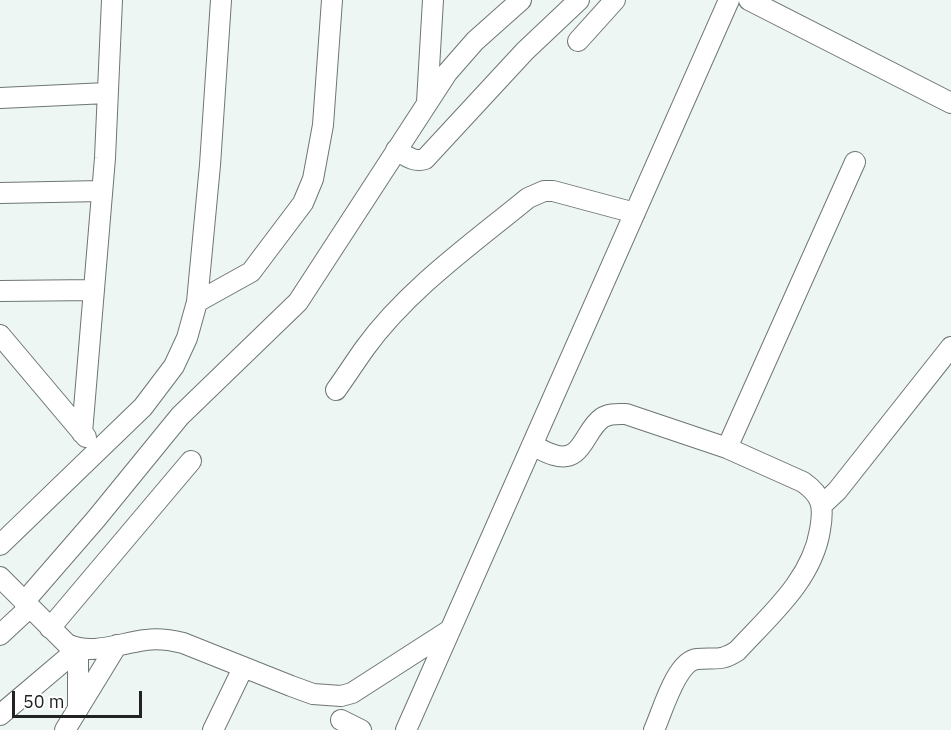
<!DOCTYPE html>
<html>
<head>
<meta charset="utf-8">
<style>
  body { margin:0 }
  #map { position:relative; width:951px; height:730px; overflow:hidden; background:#edf6f3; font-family:"IBM Plex Sans",sans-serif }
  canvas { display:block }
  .scale { position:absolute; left:12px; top:691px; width:130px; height:27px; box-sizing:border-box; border:3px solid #202322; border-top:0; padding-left:8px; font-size:18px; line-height:21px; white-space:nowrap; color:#202322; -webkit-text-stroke:4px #fff; paint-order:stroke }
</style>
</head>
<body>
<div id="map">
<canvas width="951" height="730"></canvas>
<div class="scale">50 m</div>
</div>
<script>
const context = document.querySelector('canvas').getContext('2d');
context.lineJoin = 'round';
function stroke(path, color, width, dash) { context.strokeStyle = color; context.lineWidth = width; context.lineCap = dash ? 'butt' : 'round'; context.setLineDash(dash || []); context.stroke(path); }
const minor = new Path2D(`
  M749 0 951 103
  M578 41 615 0
  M0 98 107 93
  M427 102 433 0
  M396 150C405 155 414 163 425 159L525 51 579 0
  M0 193 102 191
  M0 291 94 290
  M197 302 210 165 221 0
  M0 335 86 437
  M336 390C346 376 355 362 365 348 408 289 472 244 528 198L544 191H553L635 213
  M82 433 105 158 112 0
  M532 445C539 448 546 453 554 455 583 464 584 430 602 418 609 413 618 414 626 414L727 448 803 482C823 496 824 507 820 530 812 580 770 615 737 651 720 662 715 657 697 659 676 661 662 713 654 730
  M727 448 855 162
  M822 505 837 491 951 347
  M0 545 143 407 174 366 187 338 197 302 251 272 303 203 313 179 323 125 332 0
  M0 577 67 644C92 656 120 643 146 640 158 638 171 640 183 643L291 686 313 694 341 696 352 693 450 630
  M24 602 96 519 180 416 298 302 447 73 475 41 521 0
  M50 628 191 461
  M0 635 29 608
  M78 649V709
  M0 715 78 649
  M341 720 361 730
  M65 730 117 645
  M213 730 243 668
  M406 730 729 0`);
stroke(minor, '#6e7674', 22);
stroke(minor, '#fff', 20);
</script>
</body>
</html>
